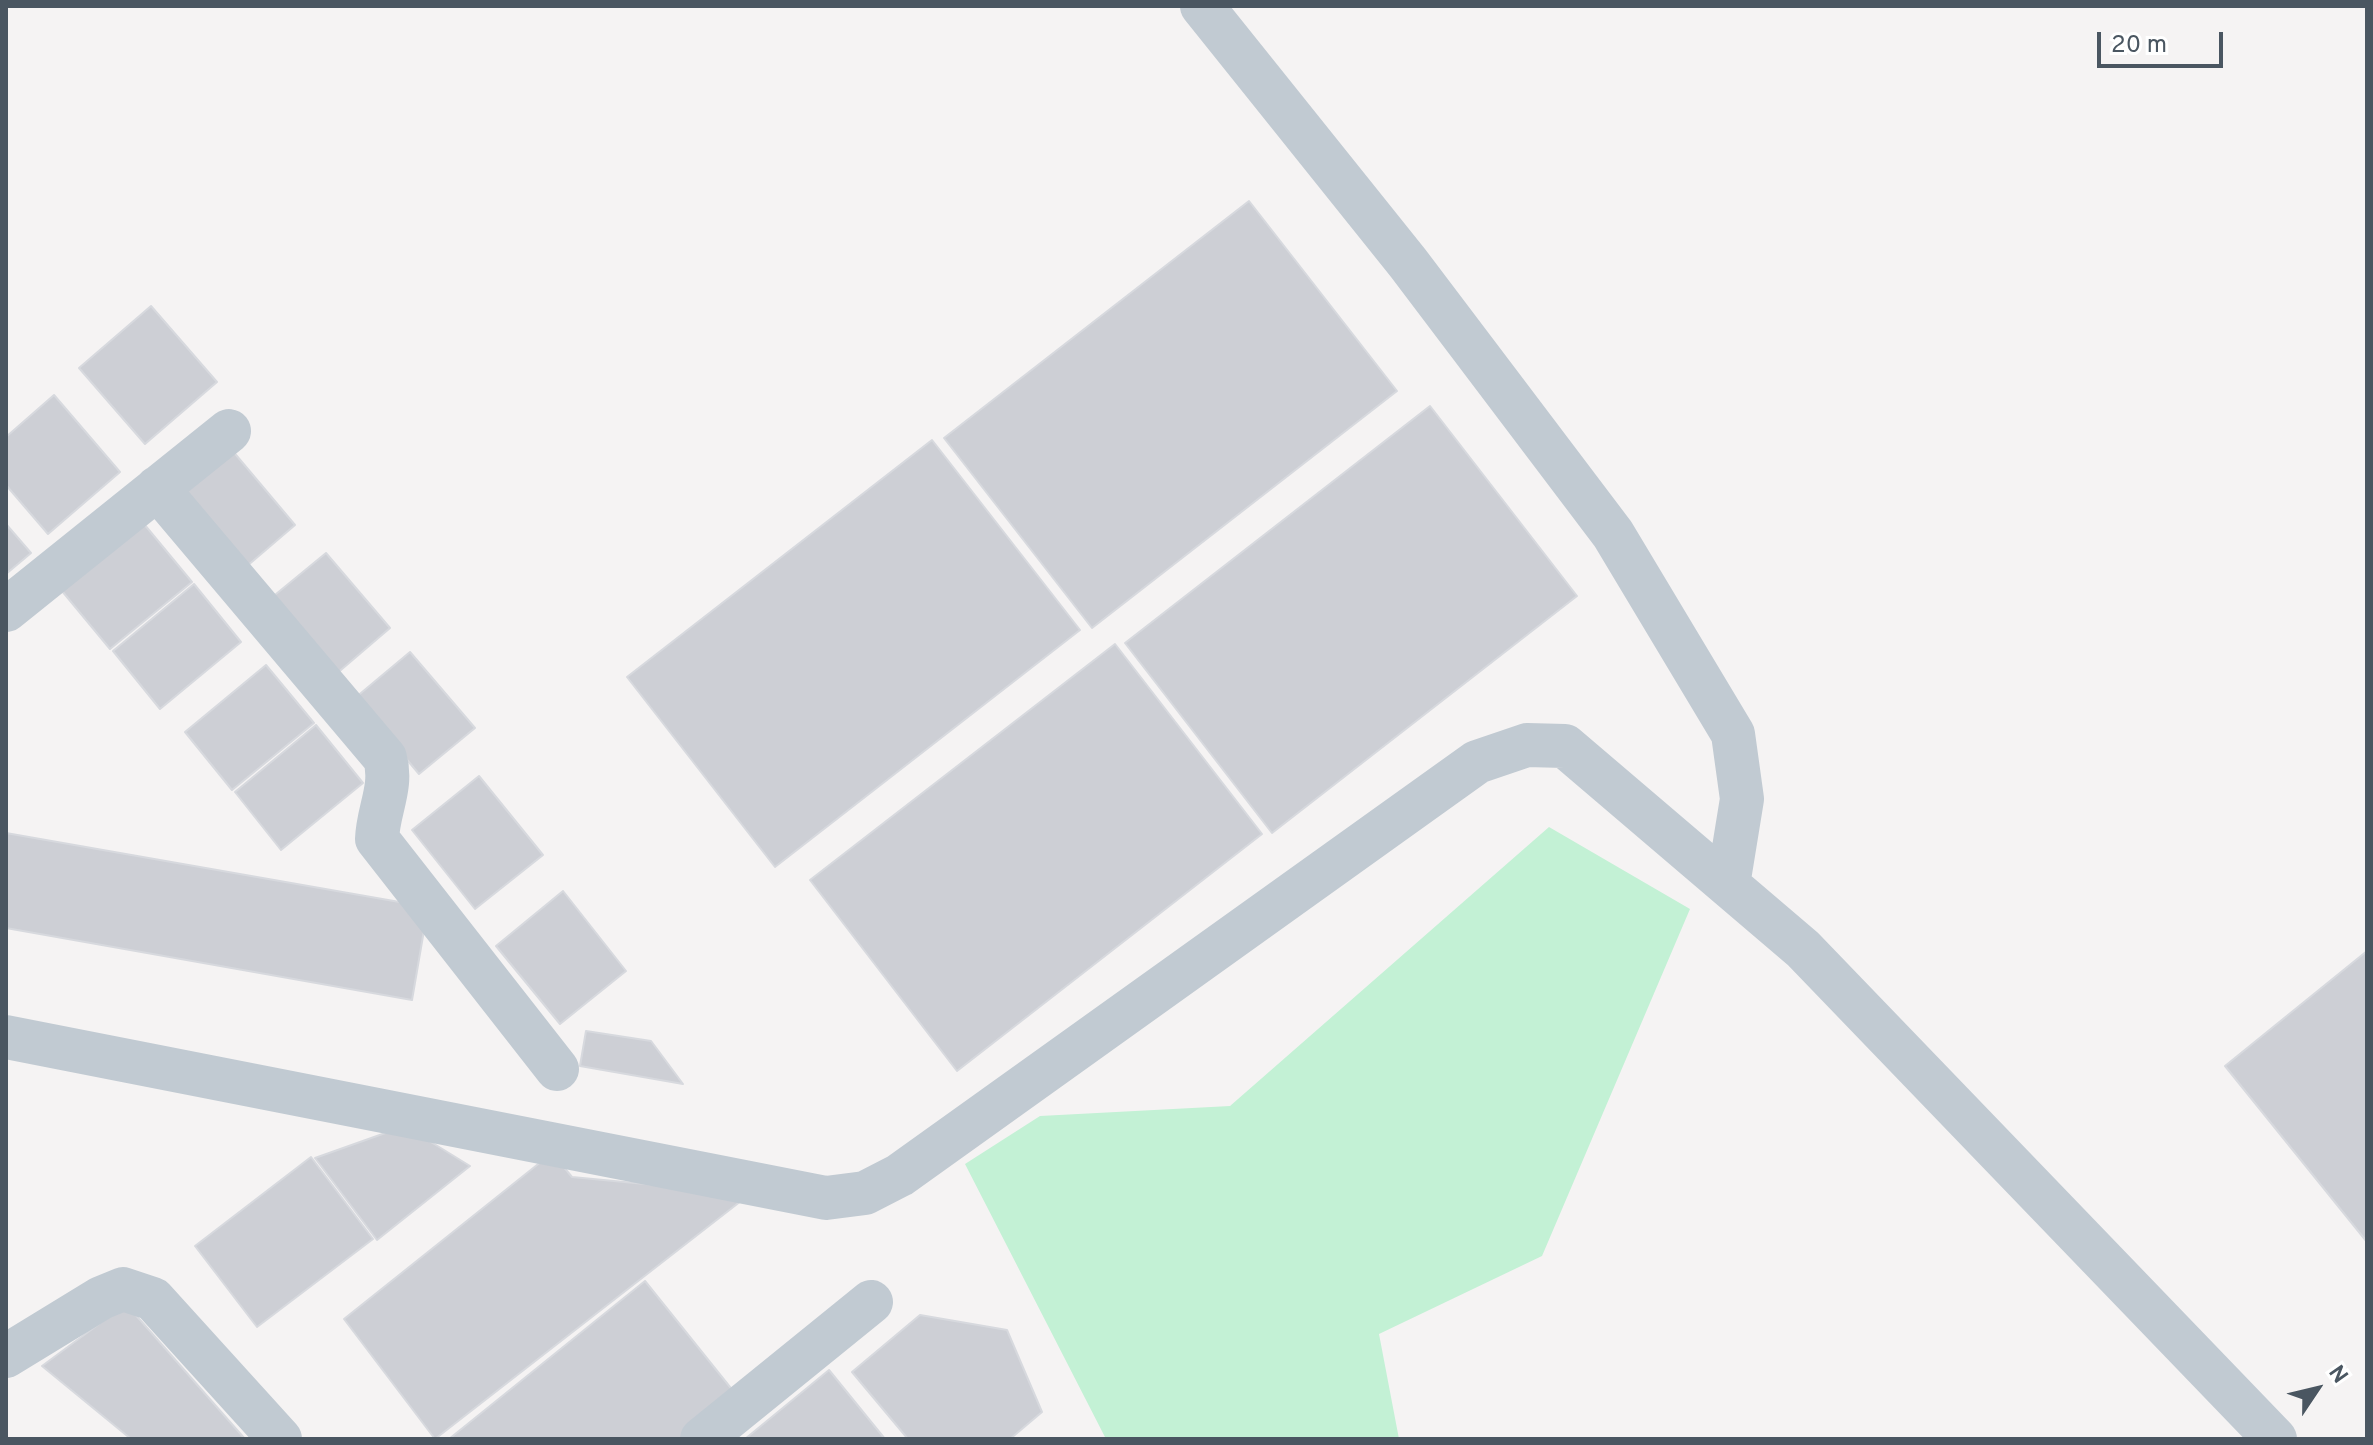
<!DOCTYPE html>
<html>
<head>
<meta charset="utf-8">
<style>
  body { margin:0 }
  #map { position:relative; width:2373px; height:1445px; overflow:hidden; background:#f5f3f3; font-family:Overpass,sans-serif }
  canvas { display:block }
  .frame { position:absolute; inset:0; border:8px solid #4a5661; pointer-events:none }
  .north { position:absolute; left:2277px; top:1349px; width:80px; height:80px; -webkit-text-stroke:6px #fff; paint-order:stroke; rotate:55deg; font-size:22px; font-weight:700; line-height:32px; text-align:center; color:#4a5661 }
  .north::after { content:''; display:block; margin:auto; width:28px; height:36px; background:#4a5661; clip-path:polygon(50% 0,100% 100%,50% 72%,0 100%) }
  .scale { position:absolute; left:2097px; top:32px; width:126px; height:36px; box-sizing:border-box; border:4px solid #4a5661; border-top:0; padding-left:10px; font-size:24px; line-height:28px; white-space:nowrap; color:#4a5661; -webkit-text-stroke:6px #fff; paint-order:stroke }
</style>
</head>
<body>
<div id="map">
<canvas width="2373" height="1445"></canvas>
<div class="frame"></div>
<div class="north">N</div>
<div class="scale">20 m</div>
</div>
<script>
const context = document.querySelector('canvas').getContext('2d');
context.lineJoin = 'round';
function fill(path, color) { context.fillStyle = color; context.fill(path, 'evenodd'); }
function stroke(path, color, width, dash) { context.strokeStyle = color; context.lineWidth = width; context.lineCap = dash ? 'butt' : 'round'; context.setLineDash(dash || []); context.stroke(path); }
const green = new Path2D(`
  M1549 827 1690 909 1542 1256 1379 1334 1399 1439H1106L965 1164 1040 1116 1230 1106Z`);
const building = new Path2D(`
  M1249 201 1397 391 1092 628 944 438Z
  M151 306 217 382 145 444 79 368Z
  M54 395 120 472 48 534 6 485V437Z
  M1430 406 1577 596 1272 833 1125 643Z
  M932 440 1080 630 775 867 627 677Z
  M231 449 295 525 240 572 176 496Z
  M6 524 31 553 6 574Z
  M144 524 192 582 110 649 62 591Z
  M326 553 390 628 335 675 270 599Z
  M194 584 241 642 160 709 113 651Z
  M1115 644 1262 834 957 1071 810 880Z
  M410 652 475 728 419 774 355 698Z
  M266 665 314 723 232 790 185 732Z
  M316 725 363 783 281 850 235 792Z
  M479 776 543 855 475 909 412 830Z
  M6 833 428 907 412 1000 6 928Z
  M563 891 626 971 560 1024 496 946Z
  M2367 951V1242L2225 1066Z
  M586 1031 651 1041 683 1084 580 1066Z
  M405 1126 470 1166 377 1240 315 1158Z
  M552 1153 572 1177 750 1194 435 1439 344 1319Z
  M311 1157 373 1239 257 1327 195 1246Z
  M645 1281 742 1402 696 1439H449Z
  M126 1304 245 1439H131L42 1366Z
  M920 1315 1007 1330 1042 1412 1010 1439H908L852 1372Z
  M829 1370 885 1439H745Z`);
const minor = new Path2D(`
  M1202 6 1408 263 1613 534 1733 734 1742 799 1728 885
  M157 488 385 758C393 787 378 810 377 839L557 1069
  M6 610 229 431
  M6 1037 826 1198 865 1193 900 1175 1477 762 1527 745 1565 746 1803 949 2275 1439
  M6 1356 101 1298 123 1289 153 1299 280 1439
  M702 1439 871 1302`);
fill(green, '#c3f1d5');
fill(building, '#cdcfd5');
stroke(building, '#d7d9de', 2);
stroke(minor, '#c1cad2', 44);
</script>
</body>
</html>
